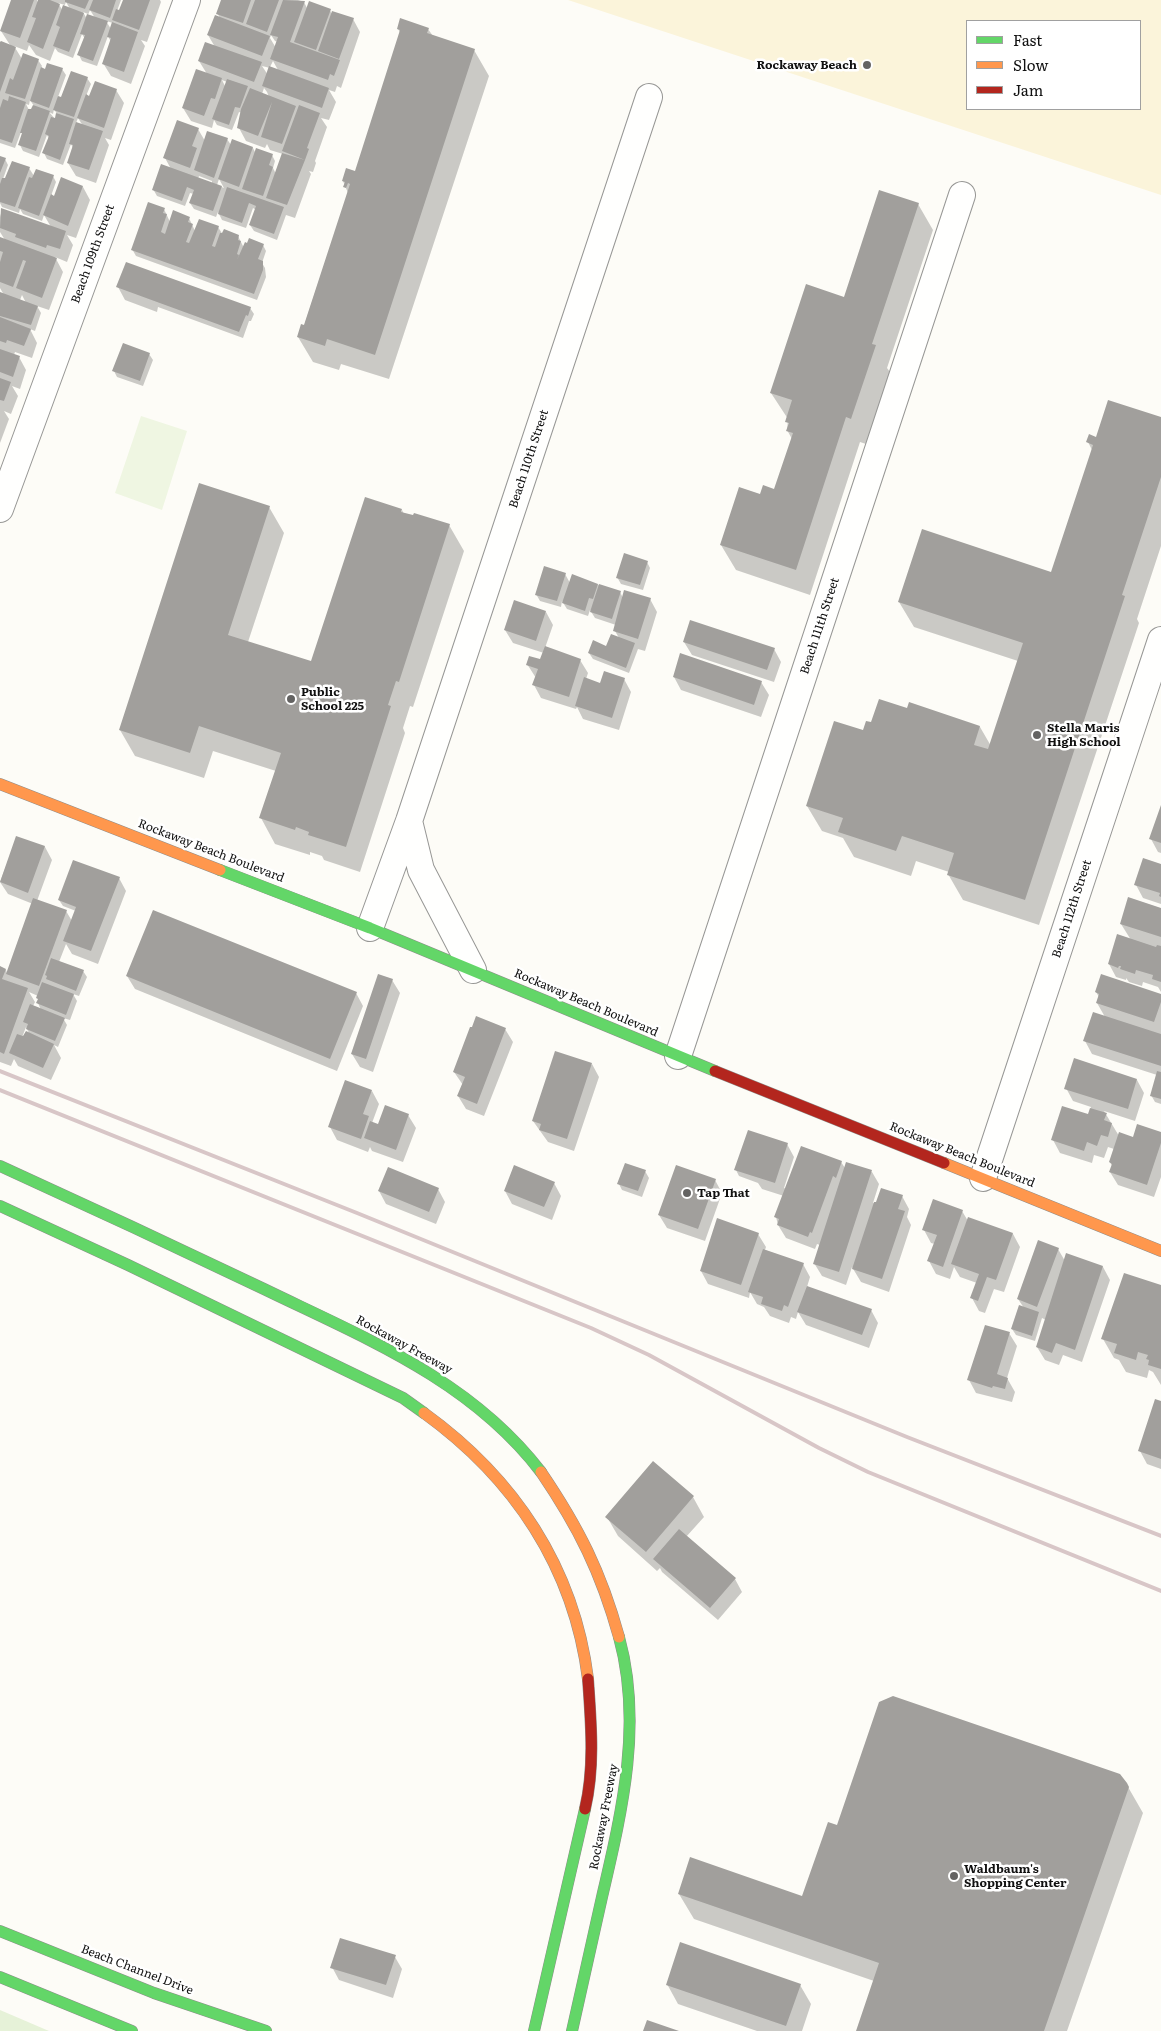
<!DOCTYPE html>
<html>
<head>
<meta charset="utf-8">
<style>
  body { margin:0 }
  #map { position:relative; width:1161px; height:2031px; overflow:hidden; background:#fdfcf7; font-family:Literata,serif }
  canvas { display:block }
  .legend { position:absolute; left:966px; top:20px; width:175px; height:90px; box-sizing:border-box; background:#fff; border:1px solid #a0a0a0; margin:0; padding:6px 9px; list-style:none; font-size:15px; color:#111 }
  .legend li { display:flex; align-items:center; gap:10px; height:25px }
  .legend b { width:25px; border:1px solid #a0a0a0 }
</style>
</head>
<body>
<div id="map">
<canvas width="1161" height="2031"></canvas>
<ul class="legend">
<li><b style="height:6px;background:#63d668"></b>Fast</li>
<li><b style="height:6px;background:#ff974d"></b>Slow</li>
<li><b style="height:6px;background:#b3261e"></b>Jam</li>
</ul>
</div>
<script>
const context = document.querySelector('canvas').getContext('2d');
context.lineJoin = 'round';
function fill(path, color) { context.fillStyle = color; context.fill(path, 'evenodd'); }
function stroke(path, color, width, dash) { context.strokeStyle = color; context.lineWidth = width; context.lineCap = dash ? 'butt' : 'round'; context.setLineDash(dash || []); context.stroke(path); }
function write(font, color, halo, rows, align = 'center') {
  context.font = font + ' Literata,serif'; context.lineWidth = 5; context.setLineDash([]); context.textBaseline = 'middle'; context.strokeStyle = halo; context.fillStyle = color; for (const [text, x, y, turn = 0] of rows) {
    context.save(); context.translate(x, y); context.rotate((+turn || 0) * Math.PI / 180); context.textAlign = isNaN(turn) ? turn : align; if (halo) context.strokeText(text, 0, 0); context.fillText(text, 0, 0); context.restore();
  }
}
const green = new Path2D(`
  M0 2010 49 2031H0Z`);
const sand = new Path2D(`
  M568 0H1161V195ZM967 21H1140V109H967Z`);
const pitch = new Path2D(`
  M141 416 187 431 162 510 115 493Z`);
const shadow = new Path2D(`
  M12 0H37L38 3 39 0H121L117 11 120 12 124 2 123 0H160L161 2 147 42 141 40 145 46 131 84 111 76 103 63 111 42 108 36 97 66 82 61 79 55 85 39 82 34 73 58 58 52 55 48 50 61 36 55 29 45 27 51 14 46 22 59 38 60 42 66 41 68 46 70 62 69 66 75 58 97 62 98 87 78 91 84 86 96 90 97 116 90 124 103 111 140 105 138 109 145 96 183 76 176 68 163 73 148 71 144 63 165 47 159 44 153 49 139 47 135 39 157 23 151 20 145 23 135 21 132 15 148 0 143V46L10 45 1 31ZM66 2 70 9 64 7ZM58 3 65 5 63 11ZM90 10 95 18 88 15ZM83 12 88 14 87 19ZM106 21 113 23 111 29ZM30 100 34 106 32 111 29 110 26 104 29 105ZM54 109 57 114 56 120 49 112 53 114ZM78 118 83 126 76 123Z
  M222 0H298L304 2 307 8 330 10 332 15 353 19 360 32 341 88 337 86 335 92 329 90 336 102 329 120 321 118 327 127 315 161 316 163 313 172 309 171 311 174 295 218 286 215 277 240 254 231 250 225 256 210 253 208 246 228 222 220 218 212 216 217 194 209 190 203 194 194 190 193 185 206 157 196 153 189 171 169 165 158 198 129 205 141 227 139 231 145 233 141 253 148 256 154 272 155 275 161 273 168 276 174 283 154 270 150 267 144 265 148 246 141 239 128 242 113 239 112 232 130 217 125 214 120 212 128 191 121 183 108 207 74 199 61 215 47 208 35 220 19 218 14ZM271 35 275 41 278 42 276 48 270 38ZM273 61 278 70 270 67ZM262 66 270 68 268 75ZM222 80 227 82 225 86ZM264 88 267 92 269 97 262 94ZM199 176 212 181V184L198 179ZM219 179 224 188 217 185Z
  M398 29H428L433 36 474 50 489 76 389 379 341 364 339 370 313 362 298 337 304 326 348 193 343 181 356 172 401 34Z
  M0 157 5 159 8 165 3 179 29 168 34 176H53L56 182 51 196 55 197 83 187 90 200 76 238 67 235 73 245 67 262 55 257 63 272 49 310 37 306 41 313 35 331 30 329 37 343 32 358 15 352 14 355 19 357 26 370 20 389 12 386 18 396 11 414 4 411 9 419 0 443V293L4 295 0 288V238L5 240 0 232V217L2 210 51 227 44 215 42 221 23 214 20 209 19 213 2 207 0 203ZM22 295 26 303 20 300Z
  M918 204 933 230 887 368 890 372 866 444 860 442 810 595 736 570 721 545 761 496 775 491 792 439 787 430 788 419 771 393Z
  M164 209 170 222 189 218 195 231 218 227 223 235 238 236 244 248 263 245 266 251 262 263 265 268 266 277 257 300 136 256 132 249Z
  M118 287 250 308 254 314 251 321H249L243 338 158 307 157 312 125 300Z
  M149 354 153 360 143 386 117 377 114 371Z
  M1161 418V546L1137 619 1139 623 1039 925 963 900 948 874 949 872 916 861 911 876 854 857 843 838 822 831 807 806 864 732 872 724 908 710 980 727 991 746 1018 661 914 627 899 602 1052 574 1092 450 1088 442Z
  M269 507 284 533 248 642 312 663 402 510 404 514 449 525 464 551 413 707 410 706 403 728 405 733 360 872 324 860 322 856 310 852V855L275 844 261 818 276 771 213 751 204 778 135 756 120 730Z
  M647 562 650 568 643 590 621 584 617 577Z
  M565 574 570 583 572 576 620 592 623 598 650 599 657 612 645 651 638 649 629 673 593 659 589 653 607 647 619 638 615 631 616 625 595 618 590 610 588 616 567 609 562 601 561 607 540 601 536 594Z
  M546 612 553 625 545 648 580 660 588 673 586 679 601 684 624 679 631 692 619 730 583 719 577 707 576 709 541 698 534 685 536 678 527 664 541 661 544 653 513 643 505 630Z
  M684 642 774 649 781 662 774 682 692 655Z
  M674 677 761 682 769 695 761 717 681 690Z
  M1161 808V853L1158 852 1151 839Z
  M17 837 45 847 52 860 37 901 66 911 72 921 76 911 63 906 59 900 119 878 126 891 98 964 72 954 66 944 59 962 83 971 87 977 79 996 73 994 77 1001 70 1020 63 1018 67 1025 58 1047 54 1045 61 1058 51 1080 18 1066 14 1059 11 1066 0 1062V968L6 970 7 973 33 904 8 894 0 882ZM29 992 38 996V1003L41 1010 33 1006 35 1002ZM26 1027 30 1035 21 1040Z
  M1161 864V904L1143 898 1136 885Z
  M1161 909V992L1158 987 1143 982 1142 986 1129 982 1126 978V980L1116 977 1109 964 1131 940 1121 924Z
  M127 976 356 993 363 1006 337 1071 135 989Z
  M392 980 400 993 373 1072 360 1067 352 1054Z
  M1096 992 1161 995V1104L1155 1102 1151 1095 1157 1075 1092 1054 1085 1041 1105 1017 1097 1003 1099 997Z
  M505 1029 513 1042 484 1116 466 1109 458 1096 463 1085 454 1072Z
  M592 1064 599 1077 574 1151 548 1142 533 1121Z
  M1137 1080 1144 1093 1135 1121 1104 1111 1119 1136 1134 1139 1161 1133V1177L1154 1197 1118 1185 1110 1172 1112 1166 1110 1162 1114 1149 1108 1147 1104 1158 1094 1155 1092 1163 1060 1153 1053 1140 1089 1116 1091 1107 1073 1101 1066 1088Z
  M372 1091 379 1104 372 1123 379 1126 408 1115 416 1128 403 1162 372 1151 370 1147 368 1152 337 1140 330 1127Z
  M787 1144 794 1157 784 1188 786 1189 841 1162 845 1168 847 1164 872 1172 879 1184 873 1203 877 1204 902 1196 909 1209 907 1217 911 1225 889 1292 861 1282 852 1267 846 1285 822 1276 814 1263 820 1245 817 1244 815 1249 786 1238 778 1225 776 1217 784 1196 762 1189 758 1183 739 1176 736 1170Z
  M645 1171 649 1178 642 1197 622 1190 619 1184Z
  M715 1180 722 1193 705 1241 667 1228 659 1215Z
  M554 1183 561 1196 552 1220 512 1204 505 1191Z
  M438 1189 445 1202 436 1224 386 1204 379 1191Z
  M962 1211 968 1221 1013 1234 1020 1247 1004 1292 994 1289 985 1313 979 1311 972 1298 977 1283 960 1277 954 1267 950 1279 936 1274 929 1261 935 1244 931 1243 924 1230Z
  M758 1234 766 1247 765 1250 803 1264 810 1277 807 1287 871 1310 878 1323 869 1348 806 1325 798 1312 796 1319 791 1317 789 1323 770 1316 764 1307 757 1304 750 1292 749 1298 708 1284 701 1271Z
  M1058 1249 1065 1261 1103 1267 1110 1280 1082 1362 1063 1355 1059 1365 1045 1360 1037 1347 1046 1320 1042 1318 1035 1341 1016 1335 1012 1329 1024 1308 1018 1299Z
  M1161 1287V1385L1153 1372 1149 1370 1147 1378 1126 1372 1119 1360 1114 1358 1103 1339Z
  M1009 1333 1017 1346 1007 1378 1015 1392 1012 1402 976 1393 969 1380Z
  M1161 1403V1469L1147 1464 1140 1451Z
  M693 1497 704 1517 686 1537 735 1579 742 1592 718 1620 662 1572 660 1568 657 1571 618 1536 607 1517Z
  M1124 1780 1143 1813 1067 2031H857L874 1981 694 1919 679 1894 803 1898 837 1826Z
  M395 1957 402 1969 393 1998 339 1980 332 1967Z
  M667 1984 800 1985 811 2004 802 2031H757L678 2004Z`);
const building = new Path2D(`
  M11 0H34L20 38 0 31Z
  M38 0H50L60 4 43 49 27 42 36 18 32 17Z
  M65 0H89L85 9 65 2Z
  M93 0H116L110 18 89 10Z
  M123 0H150L139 30 112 20 116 9 119 10Z
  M221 0H251L243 23 216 14Z
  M255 0H279L267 32 246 24Z
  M283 0 305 1 290 42 340 60 334 76 330 74 328 80 270 59 278 37 270 35Z
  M309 1 331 9 316 50 294 42Z
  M63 5 84 13 69 52 53 46 60 27 56 25Z
  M332 11 354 18 339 59 318 51Z
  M87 14 108 21 93 61 77 55 85 35 80 34Z
  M215 15 270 36 262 56 207 35Z
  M400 18 429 28 427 33 475 49 375 355 327 339 325 346 297 337 301 324 304 325 350 184 348 183 346 188 343 187 345 182 342 181 346 168 355 171 400 30 397 29Z
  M112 22 138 32 124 72 102 64 111 38 107 37Z
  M1 41 16 47 0 92V42Z
  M205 42 262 62 254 82 198 61Z
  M23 53 39 59 25 99 5 93 10 78 13 80Z
  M47 63 63 68 49 108 30 101 41 67 45 69Z
  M269 66 329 88 322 108 262 86Z
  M196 69 222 78 215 99 211 98 204 116 182 108Z
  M71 71 88 77 74 117 53 110 58 96 61 97Z
  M227 79 248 86 240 108 235 107 229 125 212 119Z
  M95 81 117 89 104 128 77 118 86 94 89 96Z
  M250 88 296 106 282 144 261 137 272 102 258 136 237 128 241 109Z
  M9 96 26 102 12 143 0 139V108L3 99 8 101Z
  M33 105 50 111 36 151 18 145 22 133H20L28 109H31Z
  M299 105 320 113 307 148 309 149 305 160 282 151Z
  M56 113 74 119 60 160 42 153 49 136 45 134 51 117 55 118Z
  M177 120 199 128 192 146 197 148 190 168 163 158Z
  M76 122 103 131 89 170 67 163 73 145 69 144Z
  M207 131 228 138 214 178 194 170Z
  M232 139 253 147 239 187 218 179Z
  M256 148 273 154 269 165 273 167 263 196 242 189Z
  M282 153 305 160 287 205 266 198Z
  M0 156 6 158 0 173Z
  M12 161 30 167 15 207 0 202V184L2 178H5Z
  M161 164 222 186 213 211 189 203 194 190 187 187 182 201 152 190Z
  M36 169 54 175 39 216 18 208 29 177 32 178Z
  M61 177 83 186 68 226 43 215 51 194 54 196Z
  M227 187 284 207 274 234 249 225 256 206 249 203 242 223 218 214Z
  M879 190 919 203 872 344 876 345 851 419 846 417 796 570 720 545 739 487 760 494 763 485 774 489 793 433 786 431 789 423 785 422 792 400 770 393 806 284 844 297Z
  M148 202 165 208 163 213 167 214 161 232 165 234 173 210 190 217 188 222 193 224 186 242 189 243 199 219 219 226 212 246 215 247 220 233H222L224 229 239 235 238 240 241 241 237 254 239 255 237 260 245 242 247 243 249 238 264 244 258 259 263 261V270L254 294 131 250Z
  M1 208 66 231 60 249 47 245 46 248 15 237 16 234 0 228Z
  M0 237 57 258 42 298 16 288 26 261 23 260 13 287 0 282V262L3 252 0 251Z
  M126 262 251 307 248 316 246 315 239 332 116 287Z
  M0 292 38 306 31 325 0 316Z
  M0 317 31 329 24 346 7 340 6 343 0 341Z
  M123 343 150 353 140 381 112 371Z
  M0 349 20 356 13 377 0 372Z
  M0 378 11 382 4 401 0 400Z
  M1108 400 1161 417V477L1122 595 1125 596 1025 900 947 875 954 853 902 836 896 851 838 832 843 818 806 806 834 721 863 730 866 721 871 722 879 699 907 708 909 702 980 726 974 745 988 749 1023 643 898 602 922 529 1051 572 1093 445 1086 442 1089 434 1096 437Z
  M199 483 270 506 228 635 311 661 365 497 402 509 401 512 413 515 414 513 450 524 399 682 396 681 388 705 391 706 346 847 308 835 309 832 296 827 295 830 259 818 281 753 199 726 190 753 119 730Z
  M624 553 648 561 640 585 616 578Z
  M544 566 566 573 557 601 535 595Z
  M572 574 598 584 593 599 589 598 585 611 562 603Z
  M599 584 621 591 612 619 590 612Z
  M624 590 651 598 638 639 613 631Z
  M514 600 546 611 536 641 504 630Z
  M690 620 775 648 767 670 683 642Z
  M611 634 635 643 626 668 588 653 593 640 606 646Z
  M545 646 581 659 569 697 532 685 538 669 526 665 529 656 540 659Z
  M680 653 762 681 754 705 673 677Z
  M604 671 625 678 612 718 575 706 584 677 600 683Z
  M1161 805V843L1149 839Z
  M16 836 45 846 28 893 0 882Z
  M1143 858 1161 864V897L1159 896 1160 893 1134 885Z
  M73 860 120 877 91 951 63 941 76 907 58 900Z
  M1128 897 1161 908V937L1120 924Z
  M33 898 67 910 39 986 6 974Z
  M153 910 357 992 330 1059 126 976Z
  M1117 934 1156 947 1157 945 1161 946V982L1152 979 1153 975 1136 970 1135 974 1120 969 1121 966H1119L1118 968 1108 964Z
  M51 958 84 970 76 991 46 979 47 976 45 975Z
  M0 966 6 969 2 979 28 988 4 1054 0 1052Z
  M378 974 393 979 366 1059 351 1054Z
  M1101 974 1161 994V1002L1154 1022 1096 1003 1099 994 1095 992Z
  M42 982 74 994 66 1015 36 1003 38 999 36 998Z
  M30 1004 65 1018 55 1041 26 1029 28 1024 23 1022Z
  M1093 1012 1161 1034V1066L1083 1041Z
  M476 1016 506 1028 477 1104 457 1096 465 1077 453 1072 470 1027H472Z
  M26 1031 54 1044 43 1068 9 1053 17 1034 23 1036Z
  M555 1051 592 1063 567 1139 539 1130 541 1124 532 1121Z
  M1074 1058 1137 1079 1128 1109 1064 1089Z
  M1157 1071 1161 1072V1099L1150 1096Z
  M345 1080 372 1090 363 1114 369 1116 361 1139 328 1127Z
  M385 1105 409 1114 396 1150 364 1138 370 1121 378 1124Z
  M1062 1106 1088 1114 1090 1108 1107 1113 1104 1120 1112 1123 1108 1137 1101 1135 1097 1146 1087 1142 1084 1151 1051 1140Z
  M1137 1124 1161 1132V1143L1147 1185 1109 1172 1112 1164 1109 1162 1119 1132 1133 1137Z
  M748 1130 788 1143 775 1183 734 1170Z
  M801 1146 842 1161 836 1178 833 1176 812 1233 810 1232 808 1237 777 1225 779 1219 774 1217Z
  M846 1162 872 1170 839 1272 813 1264Z
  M625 1163 646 1170 638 1191 617 1184Z
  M514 1165 555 1182 544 1207 504 1191Z
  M676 1165 716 1179 698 1229 658 1215Z
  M388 1167 439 1188 429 1212 378 1191Z
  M881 1188 903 1195 898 1209 905 1211 882 1279 852 1269 874 1202H876Z
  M933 1199 963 1210 943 1267 927 1261 937 1235 922 1230Z
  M968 1217 1013 1233 996 1280 987 1277 978 1301 970 1298 979 1274 951 1264Z
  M717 1218 759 1233 741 1285 700 1271Z
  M1038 1240 1059 1248 1037 1307 1017 1299Z
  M763 1249 804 1263 788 1307 784 1305 782 1311 761 1304 763 1297 748 1292Z
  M1066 1253 1103 1266 1075 1350 1056 1343 1052 1353 1036 1347Z
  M1124 1273 1161 1285V1369L1148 1365 1149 1360 1146 1359 1148 1355 1138 1352 1136 1360 1114 1353 1117 1344 1101 1339Z
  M807 1286 872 1309 862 1335 797 1312Z
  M1019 1305 1039 1312 1032 1336 1011 1329Z
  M985 1325 1010 1332 997 1374 1008 1378 1005 1389 993 1386 992 1388 967 1380Z
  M1155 1399 1161 1401V1459L1138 1451Z
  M653 1461 694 1496 646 1552 605 1517Z
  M679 1529 736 1578 710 1608 653 1559Z
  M893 1696 1120 1774 1127 1783 1129 1787 1044 2031H856L879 1963 678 1894 690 1857 802 1896 828 1822 837 1825 879 1702Z
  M340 1938 396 1955 386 1985 330 1968Z
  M680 1942 801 1984 786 2026 666 1985Z
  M647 2020 679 2031H643Z`);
const street = new Path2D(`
  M0 509 187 0
  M409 821 421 870 473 970
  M370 928 409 821 649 97
  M678 1056 962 195
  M983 1178 1161 640`);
const fast = new Path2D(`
  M220 870 370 928 715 1071
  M0 1166C88 1206 176 1247 264 1289 365 1338 471 1380 541 1472
  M0 1206 128 1265 403 1398 424 1413
  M0 1931 154 1993 266 2031
  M0 1977 132 2031
  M534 2031 585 1809
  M572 2031C582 1986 592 1942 602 1897 622 1811 643 1724 619 1637`);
const slow = new Path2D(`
  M0 784 220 870
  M944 1163 1161 1251
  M424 1413C514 1478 574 1567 588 1679
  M541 1472C579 1528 601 1572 619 1637`);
const jam = new Path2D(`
  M715 1071 944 1163
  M585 1809C595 1767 591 1722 588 1679`);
const rail = new Path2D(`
  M0 1071 357 1213 907 1437 1161 1536
  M0 1090 591 1328 649 1355 819 1448 868 1472 1161 1591`);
const markers = [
  [867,65,5,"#646362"],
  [291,699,5,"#646362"],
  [1037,735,5,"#646362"],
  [687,1193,5,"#646362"],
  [954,1876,5,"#646362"]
];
const poiNames = [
  ["Rockaway Beach",857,65,"right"],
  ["Public",301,692],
  ["School 225",301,706],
  ["Stella Maris",1047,728],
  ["High School",1047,742],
  ["Tap That",697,1193],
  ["Waldbaum's",964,1869],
  ["Shopping Center",964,1883]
];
const streetNames = [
  ["Beach 109th Street",93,254,-70],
  ["Beach 110th Street",529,459,-72],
  ["Beach 111th Street",820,626,-72],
  ["Rockaway Beach Boulevard",211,851,21],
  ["Beach 112th Street",1072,909,-72],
  ["Rockaway Beach Boulevard",586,1003,23],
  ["Rockaway Beach Boulevard",962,1155,22],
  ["Rockaway Freeway",404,1345,29],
  ["Rockaway Freeway",604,1817,-79],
  ["Beach Channel Drive",137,1970,21]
];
fill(green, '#e6f2d8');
fill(sand, '#fbf4da');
fill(pitch, '#eff6e2');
fill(shadow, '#0003');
fill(building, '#a19f9c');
stroke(street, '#979795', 28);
stroke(fast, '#8e8d8b', 12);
stroke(slow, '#8e8d8b', 12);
stroke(jam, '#8e8d8b', 12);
stroke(street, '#fffffe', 26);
stroke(fast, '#63d668', 11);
stroke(slow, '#ff974d', 11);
stroke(jam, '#b3261e', 11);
stroke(rail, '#d8c6c7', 4);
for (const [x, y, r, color] of markers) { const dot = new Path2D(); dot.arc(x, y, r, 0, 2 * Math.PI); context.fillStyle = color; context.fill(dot); stroke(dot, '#fff', 2); }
write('bold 12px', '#111', '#fff', poiNames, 'left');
write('12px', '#111', '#fff', streetNames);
</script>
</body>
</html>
